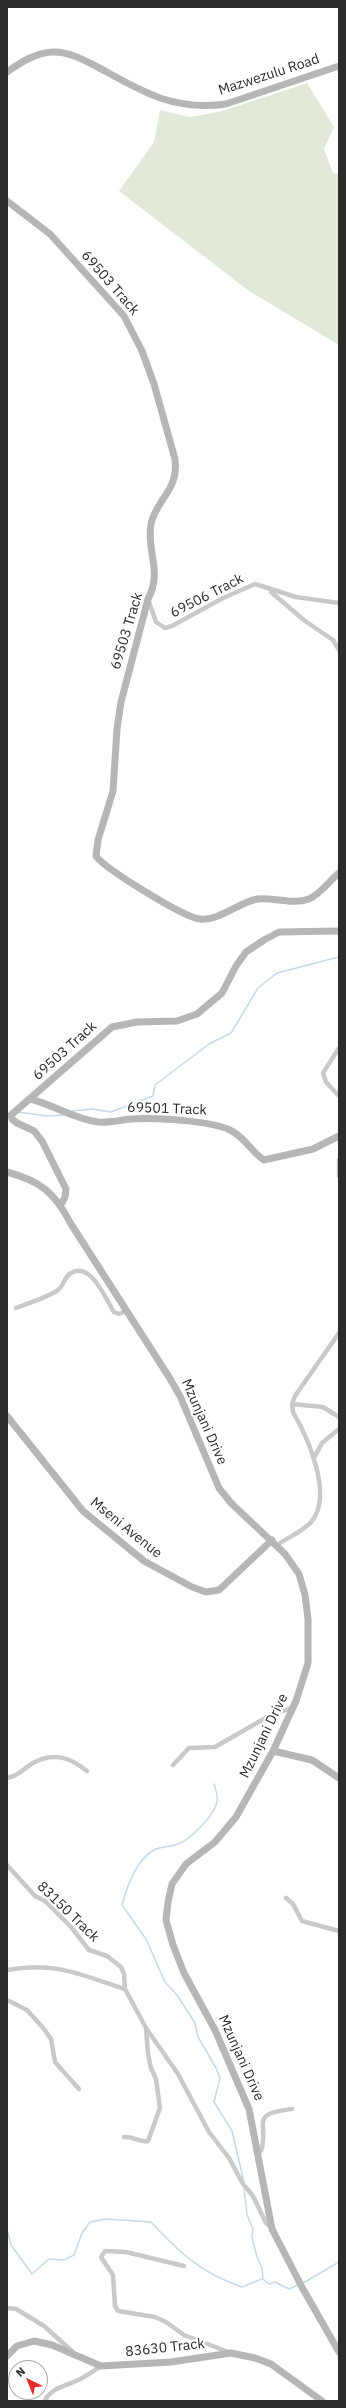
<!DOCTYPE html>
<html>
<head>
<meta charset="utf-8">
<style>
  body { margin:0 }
  #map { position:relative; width:346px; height:2408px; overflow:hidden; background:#fff; font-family:"IBM Plex Sans",sans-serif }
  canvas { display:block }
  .frame { position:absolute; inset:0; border:8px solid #2c2c2c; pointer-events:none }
  .north { position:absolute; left:8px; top:2360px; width:40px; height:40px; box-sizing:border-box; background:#fff; border:1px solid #ababab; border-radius:50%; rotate:317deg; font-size:11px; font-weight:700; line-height:16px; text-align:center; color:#2c2c2c }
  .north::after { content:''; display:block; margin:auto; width:14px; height:18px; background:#e72a2d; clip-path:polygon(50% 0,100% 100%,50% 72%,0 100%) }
</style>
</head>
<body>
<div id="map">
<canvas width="346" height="2408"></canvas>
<div class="frame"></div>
<div class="north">N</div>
</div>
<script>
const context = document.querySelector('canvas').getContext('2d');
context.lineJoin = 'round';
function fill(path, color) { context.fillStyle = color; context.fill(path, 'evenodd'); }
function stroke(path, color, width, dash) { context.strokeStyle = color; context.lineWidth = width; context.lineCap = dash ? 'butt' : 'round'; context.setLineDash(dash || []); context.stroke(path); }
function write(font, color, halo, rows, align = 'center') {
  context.font = font + ' "IBM Plex Sans",sans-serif'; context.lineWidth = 4; context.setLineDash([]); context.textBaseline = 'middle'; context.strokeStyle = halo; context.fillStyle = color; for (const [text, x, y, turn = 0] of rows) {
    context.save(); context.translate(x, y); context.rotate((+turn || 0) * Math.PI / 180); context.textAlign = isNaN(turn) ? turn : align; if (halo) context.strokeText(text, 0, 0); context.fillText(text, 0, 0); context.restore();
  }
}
const green = new Path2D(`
  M307 83 334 127 324 149 333 173 339 174V345L249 291 119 191 154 142 160 110 190 117 219 112Z`);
const stream = new Path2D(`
  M72 1111 92 1109 111 1112 153 1096 155 1085 209 1044 231 1033 258 988 277 973 339 957
  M18 1112 46 1116 64 1115
  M214 1784C216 1791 219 1798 216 1805 212 1817 190 1840 178 1844 171 1847 161 1846 154 1850 136 1860 127 1886 122 1905L146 1939 165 1982 177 1995 195 2023 198 2037 216 2068 220 2078 214 2102 232 2131 244 2182
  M7 2132V2134
  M244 2188 247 2215 253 2229 252 2237 257 2257 262 2268 263 2279 269 2284 275 2282 289 2289 298 2285
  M7 2229 11 2245 32 2274 49 2259 64 2260 74 2255 82 2233 90 2222 106 2219 151 2222C180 2253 201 2273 242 2287L262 2279
  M303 2283 339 2262`);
const street = new Path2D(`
  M271 592 305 621 333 640 339 650
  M148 599 156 622 165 628 172 626 223 598 255 584 296 597 339 603
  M339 1048 323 1073 326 1082 339 1096
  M339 1160V1176
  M16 1308C28 1303 50 1297 59 1289 64 1285 64 1277 71 1273 91 1261 106 1300 114 1312L119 1314 127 1311
  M292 1404 323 1407 339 1417
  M314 1458 322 1443 339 1429
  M277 1545C288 1537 303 1532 312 1521 333 1494 308 1438 293 1412L292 1404 295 1396 339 1333
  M173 1765 189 1748 215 1747 269 1716 294 1707
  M7 1778C19 1776 24 1768 33 1763 53 1752 70 1757 87 1771
  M7 1865 35 1896 45 1901 71 1927 89 1950 107 1956 121 1967 124 1974 125 1989 146 2028 178 2074 209 2132 229 2158 243 2184 253 2196 266 2223 272 2228
  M286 1898 293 1904 302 1921 339 1931
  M7 1970C56 1961 80 1975 125 1989
  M7 2000 27 2010 44 2029 51 2039 55 2062 79 2089
  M124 2137C133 2136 140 2143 148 2141L160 2108 156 2079 151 2068 148 2054 146 2028
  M258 2153 261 2151C270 2124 247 2114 292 2109
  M184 2266 126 2252 105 2251 101 2257 113 2275 115 2306 118 2311 155 2317 166 2322 184 2335 231 2353
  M7 2308 16 2309 44 2326 73 2352
  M47 2401 45 2400C52 2388 65 2386 76 2381 85 2377 93 2371 101 2366`);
const secondary = new Path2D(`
  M7 72C21 62 37 52 54 52 73 52 89 63 105 71 146 94 177 111 226 104L339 66
  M7 201 50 234 124 316 142 351 154 384 175 459C179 491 156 499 151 524 146 551 163 571 148 599L121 702 117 729 113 791 98 840 96 856C105 869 185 918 200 919 219 921 238 903 257 899 274 897 293 905 309 899 321 894 329 881 339 873
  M30 1099C54 1105 74 1119 98 1122 109 1123 120 1120 131 1119 153 1117 212 1121 230 1130 245 1137 251 1152 264 1160L313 1149 339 1136
  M7 1172C41 1181 55 1193 71 1224L169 1377 180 1396 219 1488 231 1503 285 1554 299 1574 305 1595 308 1619V1663L296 1701 273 1751 236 1817 215 1842 186 1864 172 1884 168 1902 166 1920 173 1945 184 1973 215 2030 249 2109 272 2229 303 2289 339 2352
  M59 1202 62 1203 65 1197 66 1189 42 1141 34 1131 17 1123 12 1119 11 1115 112 1027 137 1022 177 1021 197 1014 222 993 236 966 246 952 264 940 279 932 339 931
  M7 1416 83 1511 144 1561 192 1587 206 1592 219 1590 272 1540
  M273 1751 312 1760 339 1778
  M7 2356 17 2346 34 2341 52 2345 101 2366 171 2362 231 2353 255 2358 271 2364 322 2401`);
const streetNames = [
  ["Mazwezulu Road",269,75,-18],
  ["69503 Track",110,283,49],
  ["69506 Track",207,596,-27],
  ["69503 Track",127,631,-73],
  ["69503 Track",65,1051,-42],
  ["69501 Track",167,1109,2],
  ["Mzunjani Drive",204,1422,66],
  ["Mseni Avenue",126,1528,39],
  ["Mzunjani Drive",264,1736,-64],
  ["83150 Track",68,1912,44],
  ["Mzunjani Drive",241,2058,66],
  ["83630 Track",165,2348,-6]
];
fill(green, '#e1ead9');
stroke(stream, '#c4daeb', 1.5);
stroke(street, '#c9c9c9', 4.5);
stroke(secondary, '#b6b6b6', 7);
write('14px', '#2c2c2c', '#fff', streetNames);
</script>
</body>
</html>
